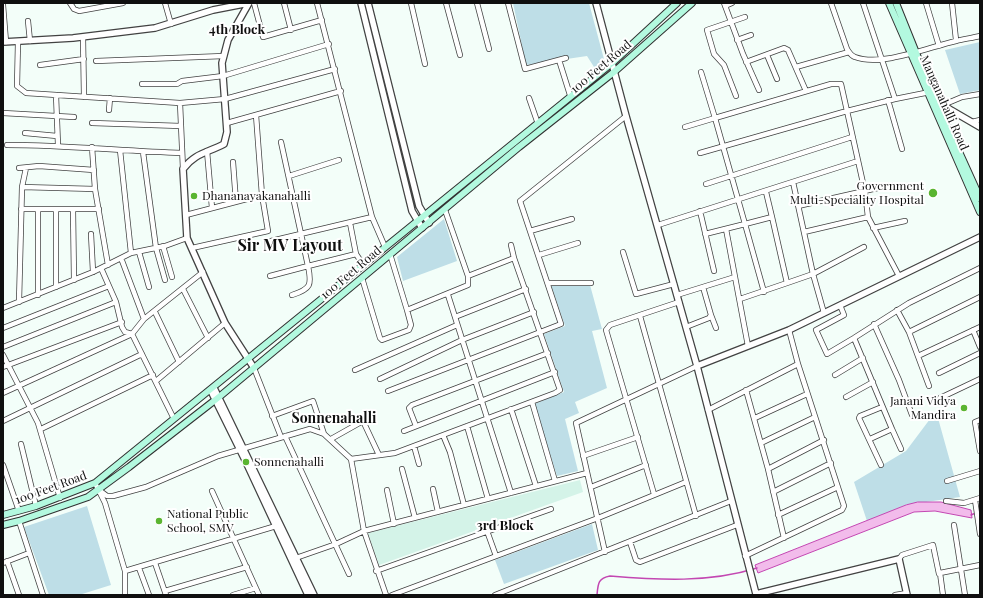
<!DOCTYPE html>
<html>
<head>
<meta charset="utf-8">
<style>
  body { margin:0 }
  #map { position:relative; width:983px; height:598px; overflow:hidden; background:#f3fef9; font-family:"Playfair Display",serif }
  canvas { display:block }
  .frame { position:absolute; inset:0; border:4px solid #0f0f0f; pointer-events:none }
</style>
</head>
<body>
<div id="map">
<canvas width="983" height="598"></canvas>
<div class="frame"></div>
</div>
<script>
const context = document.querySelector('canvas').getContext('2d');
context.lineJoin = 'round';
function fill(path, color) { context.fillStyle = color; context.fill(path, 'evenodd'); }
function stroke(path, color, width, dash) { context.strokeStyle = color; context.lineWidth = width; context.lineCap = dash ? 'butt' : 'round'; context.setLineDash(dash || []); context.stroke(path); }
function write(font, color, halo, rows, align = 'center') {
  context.font = font + ' "Playfair Display",serif'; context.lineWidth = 4; context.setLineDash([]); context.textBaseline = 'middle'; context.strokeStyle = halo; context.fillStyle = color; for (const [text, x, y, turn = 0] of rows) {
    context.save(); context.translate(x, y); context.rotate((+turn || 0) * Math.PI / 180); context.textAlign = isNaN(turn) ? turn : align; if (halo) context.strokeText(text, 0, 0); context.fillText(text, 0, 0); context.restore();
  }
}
const farmland = new Path2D(`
  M580 480 583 492 379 565 368 533Z`);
const green = new Path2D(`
  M513 3H589L605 63 594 67 587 56 526 65Z
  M980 42V90L960 94 945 50Z
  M444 219 457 261 403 281 397 257Z
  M551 285H590L602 329 592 331 607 388 575 402 579 413 565 419 578 471 557 476 534 404 564 392 544 334 565 326Z
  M936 411 960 497 906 505 867 521 854 482 906 451Z
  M87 506 111 585 79 595H49L24 527Z
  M592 524 598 550 504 584 495 560Z`);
const water = new Path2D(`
  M918 502H941L971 510 972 518 935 511 914 512 758 573 755 565 906 505Z`);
const stream = new Path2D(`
  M971 515 980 511
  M597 595C598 584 598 578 610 576 659 580 709 583 757 568`);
const minor = new Path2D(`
  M70 3 74 9 79 11 123 3
  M165 3 171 24
  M254 3 263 37 322 20
  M284 3 291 30
  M317 3 372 217 385 247
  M411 3 425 64
  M446 3 460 55
  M477 3 489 49
  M508 3 525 69 566 58
  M724 3 743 54 759 90
  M831 3 847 49C849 52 851 56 855 57 882 67 929 47 956 41 963 39 972 38 980 36
  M863 3 895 99
  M926 3 939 46
  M952 3 956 40
  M3 5 6 42
  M725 6 732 3
  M28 21 30 41
  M83 37 84 97
  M737 40 751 35
  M18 42 17 86 26 93 180 103 183 169
  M767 55 777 79
  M559 60 570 95
  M96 61 224 56
  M746 62 784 48 788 50 806 91
  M40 65 84 59
  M796 67 849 52
  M142 84H177L182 81 223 76 329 44
  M56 95 58 145
  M736 96 724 65 714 54 707 30 745 17
  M529 98 537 121
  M888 100 902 149
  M180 103 225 99 335 69
  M943 105 962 97 980 94
  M109 110 110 98
  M3 113 74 117
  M972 122 980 120
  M92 123 181 126
  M227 123 341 91
  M685 127 715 118 701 72
  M25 133 57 136
  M7 145C65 145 123 151 182 153
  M92 147 95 189 108 265
  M120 150 131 253
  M207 151 212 208
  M143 152 156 248 165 280
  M700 153 847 111 895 99 930 92
  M233 162 236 202
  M19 168 39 166 94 170
  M289 176 339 160
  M793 182 813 274 864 247
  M706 184 852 137
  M22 187 95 189
  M766 192 772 217
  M798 206 891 185
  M21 209H99
  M38 209V295
  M73 209 74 280
  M700 211 714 271
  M186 215 262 195
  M658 225 858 161
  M873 228 905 221
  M726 229 748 346
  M530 231 572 219
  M804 232 868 217
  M91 234 93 272
  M705 234 745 224 764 292
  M271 241 372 217
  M511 245 514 258
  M163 246 172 277
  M192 248 268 231 262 195 256 115
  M139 252 149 287
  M623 252 636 294 674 284
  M356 254 360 260
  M390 254 407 310 468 285V276L445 210
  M539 255 578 243
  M121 258 144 319
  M101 268 116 302 122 327 125 332 132 334 174 419
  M270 276 308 266 281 142
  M362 278 380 338 382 340 409 330 411 325 407 310
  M548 283H591
  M56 287V209
  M183 289 208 338
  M292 295C311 289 312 285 308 266L356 254 350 223
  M448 295 511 493
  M677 295 735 277
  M740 299 787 283
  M19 302 22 187 26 168
  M840 305 844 315 816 330 827 354 854 338 909 303 980 268
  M3 308 93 272 131 253 165 246 187 238
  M897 310 909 332 929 386
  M155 312 179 362
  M824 313 813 274 787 283 772 217 745 224 715 118 831 84H841L865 192 868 217 899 276
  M711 315 716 328
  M640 316 696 516
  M455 317 526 289
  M874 324 899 380 912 415
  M686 327 709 318 711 315 703 287
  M3 328 109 286
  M973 330 980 347
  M909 332 980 297
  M854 338 892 429 870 439
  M3 347 116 302
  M3 355 38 423 60 498
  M918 356 980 327
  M3 367 122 322
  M254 368 281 437
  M355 370 457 325
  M939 373 980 353
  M835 375 863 358
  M380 379 462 340 534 312
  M156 381 225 323
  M746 390 768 469 784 538
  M388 391 561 324 520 201 626 116
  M3 393 132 334 144 319 203 272
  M846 397 873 382
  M940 398 980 379
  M532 402 555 481
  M511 409 536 486
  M708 410 798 364
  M272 416 313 401 324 434
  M755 418 807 394
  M980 420 975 422 980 451
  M3 421 142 354
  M416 426 409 408 412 405 548 353
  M467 426 488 499
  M41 429 153 375
  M892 429 901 449
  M404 431 555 372
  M443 435 450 452 464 505
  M285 436 349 574
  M331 439 363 421 379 455
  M761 443 815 417
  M21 444 36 506
  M414 446 419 464
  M583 456 638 437
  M351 459 395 453 555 393 560 390 514 258 468 276
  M3 465 19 511
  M881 465 859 418 860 416 882 407
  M402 469 415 518
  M768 469 824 440
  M947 481 980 471
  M95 483 105 503 125 571V595
  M591 487 646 465
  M433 489 438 512
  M99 490 107 496H113L146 487 218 456 310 429 324 434 351 459 364 531 587 473
  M387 490 394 524
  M212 491 259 595
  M773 492 831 463
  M654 494 606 330 610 325 679 302
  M975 500 980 534
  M946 501 964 503 980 498
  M778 515 838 487
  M19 521 43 595
  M954 525 965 595
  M487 531 496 556
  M630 542 636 560 640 562 737 525
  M605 552 576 423 697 366
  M745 556 842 510 844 506 798 364 789 330
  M293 559 336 544 364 531 386 595
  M899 559 902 555 933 545 939 574
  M7 561 19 595
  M3 563 29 553
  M155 563 166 595
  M139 568 149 595
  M125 571 276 526
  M376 571 551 509
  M165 591 247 567
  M233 595 256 588
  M392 595 598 518 686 482
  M495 595 731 501
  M895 595 907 593
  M943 595 940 573 980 565`);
const tertiary = new Path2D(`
  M249 3 228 40 222 63 227 132 224 144C207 153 195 153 183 169L187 238 225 323 254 368
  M361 3 412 211 422 228
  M368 3 419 206 429 223
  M596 3 626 116 697 366
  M3 42 73 38 155 28 213 10 249 3
  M935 102H937L980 127
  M214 388 314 595
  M211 391 246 462 308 595
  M907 595 899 559 756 594 697 366 789 330 980 237`);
const secondary = new Path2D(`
  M889 3 980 212
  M896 3 931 90 980 198
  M3 515 36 506 95 483 612 63 677 3
  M3 525 19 521 88 497 129 467 219 397 519 147 614 72 692 3`);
const markers = [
  [933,193,5,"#5ab531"],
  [194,196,4,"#5ab531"],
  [964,408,4,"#5ab531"],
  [246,462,4,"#5ab531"],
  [159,521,4,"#5ab531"]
];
const streetNames = [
  ["100 Feet Road",601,67,-40],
  ["Manganahalli Road",944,103,66],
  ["100 Feet Road",351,273,-40],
  ["100 Feet Road",51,488,-20]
];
const poiNames = [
  ["Government",924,186,"right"],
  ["Multi-Speciality Hospital",924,200,"right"],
  ["Dhananayakanahalli",202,196],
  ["Janani Vidya",956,401,"right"],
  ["Mandira",956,415,"right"],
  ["Sonnenahalli",254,462],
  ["National Public",167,514],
  ["School, SMV",167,528]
];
const neighbourhoodNames = [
  ["4th Block",237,30],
  ["3rd Block",505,526]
];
const quarterNames = [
  ["Sonnenahalli",334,419]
];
const districtNames = [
  ["Sir MV Layout",290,246]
];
fill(farmland, '#d4f3e8');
fill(green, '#bedee7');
fill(water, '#f2bbeb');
stroke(water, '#c347b2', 1);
stroke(stream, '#c347b2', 1.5);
stroke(minor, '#424242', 6);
stroke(tertiary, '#424242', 8);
stroke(secondary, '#313131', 8);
stroke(minor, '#fff', 4.5);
stroke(tertiary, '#fff', 5.5);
stroke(secondary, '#b3f9df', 6);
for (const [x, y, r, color] of markers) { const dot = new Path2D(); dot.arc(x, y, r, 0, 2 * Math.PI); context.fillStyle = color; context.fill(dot); stroke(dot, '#fff', 1.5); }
write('12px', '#0f0f0f', '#fff', streetNames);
write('12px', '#0f0f0f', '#fff', poiNames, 'left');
write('bold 13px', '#0f0f0f', '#fff', neighbourhoodNames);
write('bold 14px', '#0f0f0f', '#fff', quarterNames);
write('bold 16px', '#0f0f0f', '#fff', districtNames);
</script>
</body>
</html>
